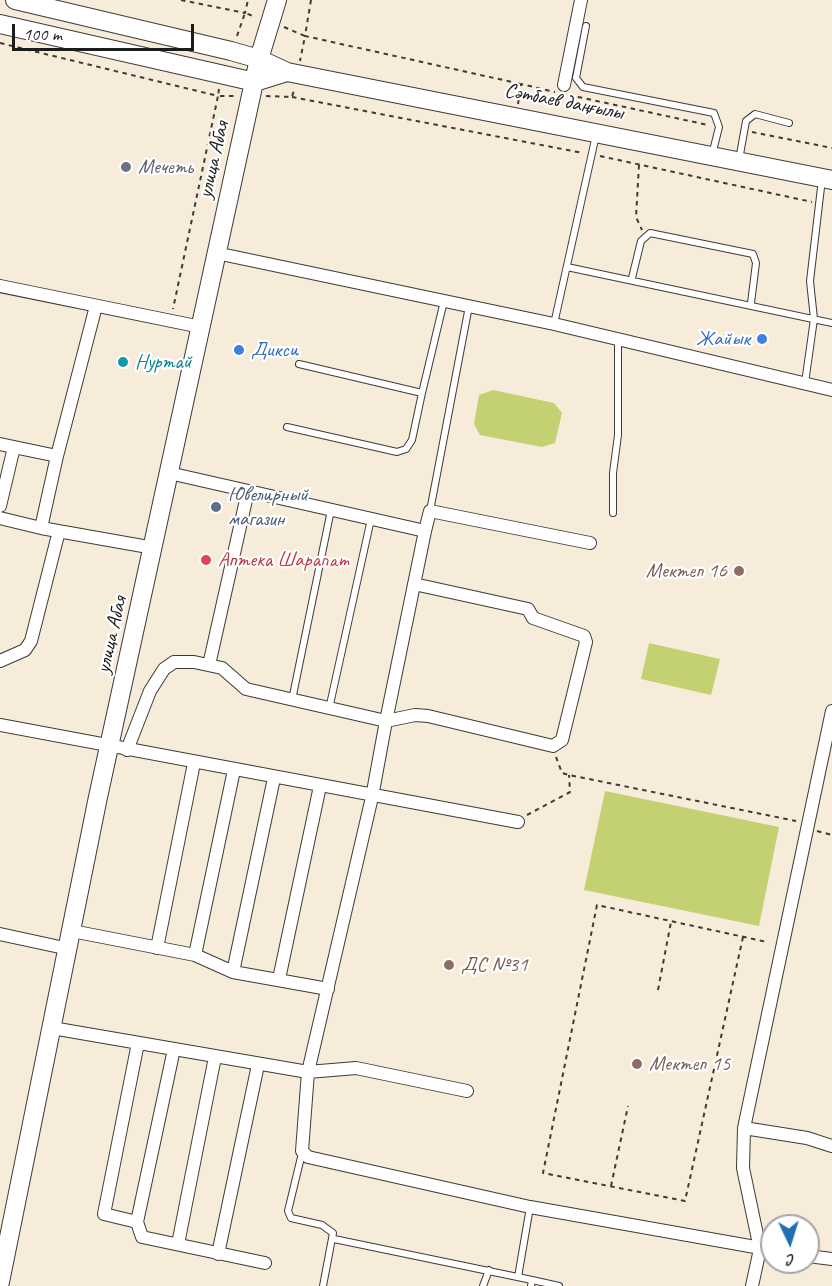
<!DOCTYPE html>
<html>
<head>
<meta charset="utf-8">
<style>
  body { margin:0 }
  #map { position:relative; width:832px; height:1286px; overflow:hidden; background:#f7ecda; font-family:Caveat,sans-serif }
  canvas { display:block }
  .north { position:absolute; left:760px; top:1214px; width:60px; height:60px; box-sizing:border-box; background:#fff; border:2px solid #a4a4a4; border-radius:50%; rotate:176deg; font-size:16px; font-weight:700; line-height:24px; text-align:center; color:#1c1c1c }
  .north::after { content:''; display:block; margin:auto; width:21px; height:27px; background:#1f6fb2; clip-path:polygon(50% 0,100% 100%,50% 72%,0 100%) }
  .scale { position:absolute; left:12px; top:24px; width:182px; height:27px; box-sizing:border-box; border:3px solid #1c1c1c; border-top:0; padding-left:8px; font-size:18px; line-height:21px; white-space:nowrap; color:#1c1c1c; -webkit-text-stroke:4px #fff; paint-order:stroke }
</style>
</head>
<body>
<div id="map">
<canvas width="832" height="1286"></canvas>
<div class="north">С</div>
<div class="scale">100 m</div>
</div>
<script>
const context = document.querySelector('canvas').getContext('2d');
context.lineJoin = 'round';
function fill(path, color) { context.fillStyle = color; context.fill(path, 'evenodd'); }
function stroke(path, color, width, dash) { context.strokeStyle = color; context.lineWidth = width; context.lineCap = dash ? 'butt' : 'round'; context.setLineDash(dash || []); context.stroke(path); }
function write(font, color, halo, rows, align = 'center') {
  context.font = font + ' Caveat,sans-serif'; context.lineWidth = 4.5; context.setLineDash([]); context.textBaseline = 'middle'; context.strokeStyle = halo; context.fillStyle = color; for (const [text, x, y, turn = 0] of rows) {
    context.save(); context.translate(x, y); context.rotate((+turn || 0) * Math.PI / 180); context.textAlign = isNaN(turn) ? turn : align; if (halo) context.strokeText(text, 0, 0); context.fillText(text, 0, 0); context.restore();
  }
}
const green = new Path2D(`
  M493 390 554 403 562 413 555 443 542 447 480 435 474 424 479 395Z
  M649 643 720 659 711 695 641 679Z
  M605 791 779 827 759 926 584 890Z`);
const path = new Path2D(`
  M181 0 245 13 248 0
  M311 0 305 36 521 84
  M284 27 305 36 300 61
  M237 36 245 13 256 17
  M0 43 218 96 173 309
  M219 89 218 96H236
  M569 95 708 125
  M266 96 292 97 294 90
  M292 97 583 153
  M518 104 521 84 555 92
  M752 132 832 148
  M600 156 812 202
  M639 165 636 217 642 230
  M556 757 562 773 569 775 796 821
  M527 815 570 792 569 775
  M817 831 832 835
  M743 937 685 1201 543 1173 597 905 767 942
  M658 990 671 922
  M611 1186 628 1106`);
const lane = new Path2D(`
  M586 26 576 78 583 87 714 113 719 127 712 155
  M739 160 746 121 755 114 789 123
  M567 267 832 323
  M632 278 641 241 650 233 753 254 756 263 751 303
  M554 324 596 135
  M299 364 422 393 444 301
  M805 383 814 319 810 281 822 179
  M287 427 397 452 406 449 412 440 422 393
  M430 511 469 306
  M613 513V473L618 435V340
  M292 700 331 510
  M329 709 371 519
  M302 1153 288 1211 291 1218 322 1225 333 1233 323 1286
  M334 1239 532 1280
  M518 1277 530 1207
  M483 1286 489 1270
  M531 1286 532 1280 559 1286`);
const street = new Path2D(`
  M564 85 581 0
  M216 253 554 324 832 390
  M0 286 201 327
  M0 444 57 456 41 528 154 548
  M57 456 96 306
  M0 506 14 447
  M0 518 41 528
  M425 531 430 511 590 543
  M414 584 528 609 533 618 584 636 586 642 562 740 553 746 428 716 415 715 386 721 372 797 308 1072 356 1068 467 1091
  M0 661 25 650 31 641 59 531
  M209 665 248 491
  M0 725 518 822
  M127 750 150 691 164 669 174 662H194L222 668 246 689 386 721 425 531 169 473
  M72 931 195 955 233 972 328 989
  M0 934 69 949
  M157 948 194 763
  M195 955 234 770
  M233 972 274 778
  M279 979 320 786
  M52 1028 308 1072 302 1151 308 1157 530 1207 772 1250
  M138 1043 104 1214 137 1222 142 1237 265 1263
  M744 1128 807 1138 832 1146
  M137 1222 174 1049
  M178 1244 215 1057
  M218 1254 258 1065
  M808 1256 832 1259
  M752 1286 760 1249 743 1168 744 1128 832 711`);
const secondary = new Path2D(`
  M15 0 231 51 259 59 287 72 832 180
  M0 24 255 82 287 72
  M0 1282 98 797 259 59 277 0`);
const markers = [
  [126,167,6,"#6b7280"],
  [762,339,6,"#3f7fe0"],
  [239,350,6,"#3f7fe0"],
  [123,362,6,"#0f9aa8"],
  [216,507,6,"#5c6f8a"],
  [206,560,6,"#e0444e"],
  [739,571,6,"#8d6e63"],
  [449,965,6,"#8d6e63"],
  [637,1064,6,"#8d6e63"]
];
const streetNames = [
  ["Сәтбаев даңғылы",564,102,11],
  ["улица Абая",214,160,-77],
  ["улица Абая",112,635,-77]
];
const worshipNames = [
  ["Мечеть",138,167]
];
const shopNames = [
  ["Жайык",750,339],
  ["Дикси",251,350,"left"]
];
const cultureNames = [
  ["Нуртай",135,362]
];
const serviceNames = [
  ["Ювелирный",228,495],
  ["магазин",228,519]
];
const healthNames = [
  ["Аптека Шарапат",218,560]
];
const educationNames = [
  ["Мектеп 16",727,571,"right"],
  ["ДС №31",461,965],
  ["Мектеп 15",649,1064]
];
fill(green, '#c4d173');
stroke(lane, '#3d3b38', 8);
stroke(street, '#3d3b38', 14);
stroke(secondary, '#3d3b38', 20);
stroke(path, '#3d3b38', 2, [4.5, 4.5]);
stroke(lane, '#fff', 6);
stroke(street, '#fff', 12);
stroke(secondary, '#fff', 18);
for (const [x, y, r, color] of markers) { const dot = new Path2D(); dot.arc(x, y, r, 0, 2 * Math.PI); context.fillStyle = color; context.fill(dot); stroke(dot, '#fff', 2); }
write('21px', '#1c1c1c', '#fff', streetNames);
write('21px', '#5b616d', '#fff', worshipNames, 'left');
write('21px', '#366cbe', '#fff', shopNames, 'right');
write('21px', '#0d838f', '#fff', cultureNames, 'left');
write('21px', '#4e5e75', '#fff', serviceNames, 'left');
write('21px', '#be3a42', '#fff', healthNames, 'left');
write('21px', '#785e54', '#fff', educationNames, 'left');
</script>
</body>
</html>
